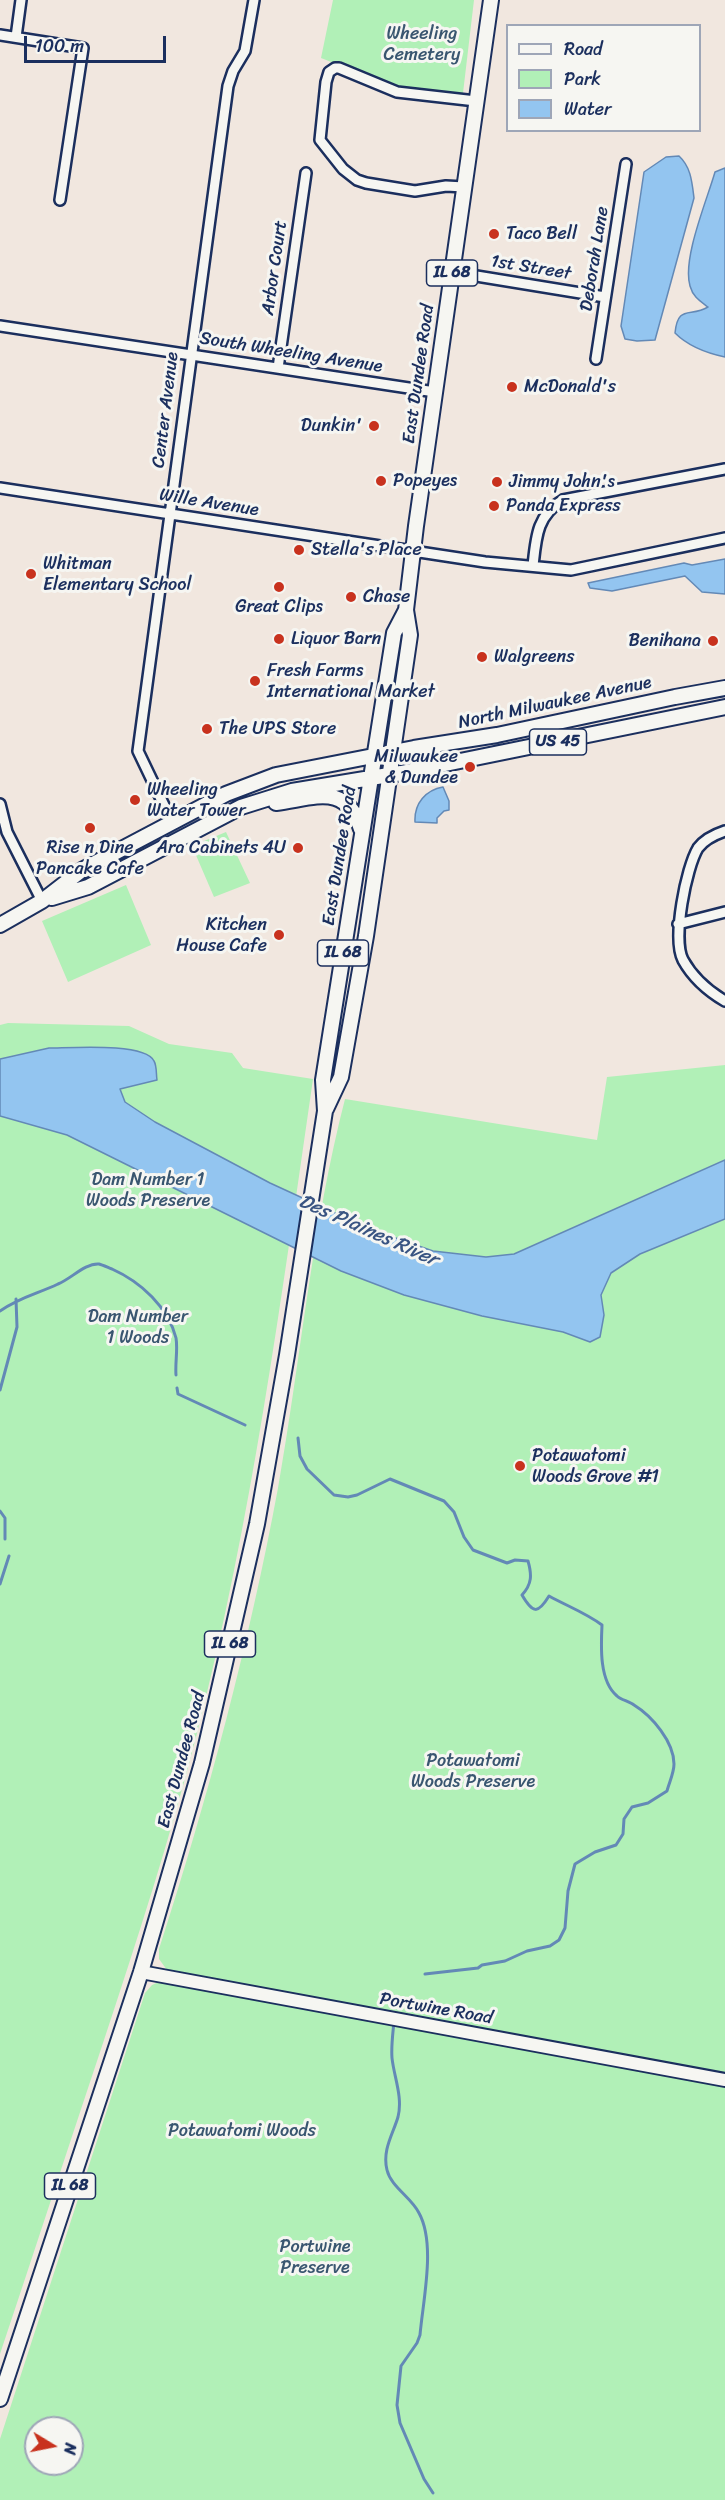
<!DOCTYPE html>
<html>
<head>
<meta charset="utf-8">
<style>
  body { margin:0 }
  #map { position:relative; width:725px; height:2500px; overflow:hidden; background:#f1e7df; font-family:Sriracha,sans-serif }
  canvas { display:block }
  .legend { position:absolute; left:506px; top:24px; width:195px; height:108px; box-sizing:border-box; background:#f6f6f2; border:2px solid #9ea6b7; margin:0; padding:8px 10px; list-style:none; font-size:18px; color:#1b2f5e }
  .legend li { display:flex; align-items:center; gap:12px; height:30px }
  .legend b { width:30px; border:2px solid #9ea6b7 }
  .north { position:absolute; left:24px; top:2416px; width:60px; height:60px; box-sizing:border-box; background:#f6f6f2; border:2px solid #9ea6b7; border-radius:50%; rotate:100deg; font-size:16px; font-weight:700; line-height:24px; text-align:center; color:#1b2f5e }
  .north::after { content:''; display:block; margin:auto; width:21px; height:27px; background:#c8321e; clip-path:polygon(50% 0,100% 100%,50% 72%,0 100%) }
  .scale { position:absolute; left:24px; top:36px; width:142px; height:27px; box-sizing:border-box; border:3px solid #1b2f5e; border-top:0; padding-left:8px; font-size:18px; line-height:21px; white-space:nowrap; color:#1b2f5e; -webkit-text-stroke:4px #f6f6f2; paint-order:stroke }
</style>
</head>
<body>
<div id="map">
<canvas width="725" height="2500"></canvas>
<ul class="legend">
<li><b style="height:8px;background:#f6f6f2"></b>Road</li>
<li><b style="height:16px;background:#b1f0b7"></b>Park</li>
<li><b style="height:16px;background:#93c5f0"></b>Water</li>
</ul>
<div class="north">N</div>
<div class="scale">100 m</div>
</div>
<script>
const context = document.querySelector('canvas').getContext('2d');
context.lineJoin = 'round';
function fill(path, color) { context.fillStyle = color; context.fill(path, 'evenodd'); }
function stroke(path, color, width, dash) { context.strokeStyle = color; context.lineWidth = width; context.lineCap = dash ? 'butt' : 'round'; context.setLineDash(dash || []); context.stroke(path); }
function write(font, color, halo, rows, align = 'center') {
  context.font = font + ' Sriracha,sans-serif'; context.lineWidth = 6; context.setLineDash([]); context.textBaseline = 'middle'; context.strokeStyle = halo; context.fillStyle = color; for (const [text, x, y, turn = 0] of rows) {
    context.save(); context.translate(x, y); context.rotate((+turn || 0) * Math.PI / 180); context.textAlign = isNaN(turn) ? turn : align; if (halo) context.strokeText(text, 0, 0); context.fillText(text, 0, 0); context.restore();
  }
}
const green = new Path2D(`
  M333 0H474L463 93 398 88 321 58Z
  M226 832 250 883 214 897 192 846Z
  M126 885 151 945 68 982 42 921Z
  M8 1023 129 1026 169 1044 232 1053 243 1068 313 1079C281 1300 252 1520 196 1737 170 1839 137 1940 104 2040 69 2145 35 2249 0 2354V1025Z
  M725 1065V2074L330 2003 167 1970 159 1959V1949C208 1798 249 1644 278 1488 301 1358 312 1227 345 1099L597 1140 607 1077Z
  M161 1981 725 2085V2500H0V2439L145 1993 152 1985ZM36 2428H72V2464H36Z`);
const water = new Path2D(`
  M679 156C691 167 692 182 694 198L655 340 637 341 625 339 621 326 644 172 666 157Z
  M725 168V357C706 353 689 347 675 333 678 304 690 318 708 307 700 301 693 297 690 286 682 259 707 200 715 172Z
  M725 559V594L702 592 685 576 612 591 590 588 588 583 684 563 692 565Z
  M443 787 449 801V810L444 811 437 818V823L415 822C414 803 426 790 443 787Z
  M49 1048C69 1048 145 1042 154 1061 157 1066 156 1074 157 1080L120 1089 125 1102 155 1122 270 1183 370 1229 433 1251 486 1257 514 1254 725 1160V1219L640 1254 611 1273 601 1295 604 1315 600 1337 590 1342 563 1332 482 1316 404 1295 341 1271 67 1135 0 1116V1059Z`);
const stream = new Path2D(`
  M0 1311C20 1297 37 1294 58 1284 71 1279 85 1263 99 1264 103 1265 109 1268 112 1269 141 1282 168 1307 176 1338 178 1349 175 1363 176 1375
  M177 1388 178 1394 245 1425
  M0 1390 17 1327 16 1299
  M298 1438 300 1456 307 1469 334 1495 348 1497 357 1495 390 1479 444 1501 454 1512 464 1537 473 1550 507 1563 515 1560 528 1561C532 1575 532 1584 522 1595 533 1614 538 1614 549 1596 567 1606 586 1613 602 1625 601 1646 599 1681 617 1696 621 1700 629 1701 634 1705 652 1716 674 1742 674 1764 674 1773 669 1783 667 1791L648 1803 632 1807 624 1819 623 1834 616 1845 595 1852 575 1864 568 1891 565 1928 559 1940 550 1946 527 1951 505 1961 482 1965 478 1968 425 1974
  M0 1511 5 1518V1539
  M0 1584 9 1556
  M394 2021C393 2033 391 2046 392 2058 394 2077 403 2097 398 2117 393 2134 382 2150 387 2170 391 2187 411 2197 419 2213 436 2244 423 2300 420 2335L417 2343 401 2366 397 2405 400 2423 424 2479 433 2493`);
const street = new Path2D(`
  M0 35 83 48 60 200
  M16 37 21 0
  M464 187 446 186 415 191 366 183 357 180 343 169 320 140 326 82 329 72 335 68H339L397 92 476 101
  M452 272 605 297
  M0 326 435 392
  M596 359 626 164
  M278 368 306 173
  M0 488 485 562 571 570 725 538
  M533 566C536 537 537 515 563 500L725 469
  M0 804 7 832 42 901
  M172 822 138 751 228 86 233 71 245 51 254 0
  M725 831C716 834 704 840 698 848 686 868 672 939 683 960 693 978 708 991 725 1001
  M678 924 725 912`);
const secondary = new Path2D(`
  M141 1972 725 2080`);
const primary = new Path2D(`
  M276 803C315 798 346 782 361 829
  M52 898 88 887 241 807 292 791 401 773 725 707
  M0 925 42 901 82 870 226 794 276 775 414 748 497 735 675 697 725 688
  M326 1109 341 1077 366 936 410 635 406 610 416 526 491 0
  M0 2399 141 1972 202 1763 257 1524 287 1355 325 1111 323 1080 394 633 406 610`);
const markers = [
  [494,234,6,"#c8321e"],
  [512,387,6,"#c8321e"],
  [374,426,6,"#c8321e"],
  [381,481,6,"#c8321e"],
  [497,482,6,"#c8321e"],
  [494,506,6,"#c8321e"],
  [299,550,6,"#c8321e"],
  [31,574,6,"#c8321e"],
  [279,587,6,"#c8321e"],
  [351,597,6,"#c8321e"],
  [279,639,6,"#c8321e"],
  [713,641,6,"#c8321e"],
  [482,657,6,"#c8321e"],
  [255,681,6,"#c8321e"],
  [207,729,6,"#c8321e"],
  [470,767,6,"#c8321e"],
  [135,800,6,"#c8321e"],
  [90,828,6,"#c8321e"],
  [298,848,6,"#c8321e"],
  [279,935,6,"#c8321e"],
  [520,1466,6,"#c8321e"]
];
const shields = [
  [452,273,51],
  [558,742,57],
  [343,953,51],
  [230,1644,51],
  [70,2186,51]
];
const shieldNames = [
  ["IL 68",452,273],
  ["US 45",558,742],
  ["IL 68",343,953],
  ["IL 68",230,1644],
  ["IL 68",70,2186]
];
const parkNames = [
  ["Wheeling",422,34],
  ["Cemetery",422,55],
  ["Dam Number 1",148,1180],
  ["Woods Preserve",148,1201],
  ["Dam Number",138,1317],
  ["1 Woods",138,1338],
  ["Potawatomi",473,1761],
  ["Woods Preserve",473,1782],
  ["Potawatomi Woods",242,2131],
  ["Portwine",315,2247],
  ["Preserve",315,2268]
];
const poiNames = [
  ["Taco Bell",506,234],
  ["McDonald's",524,387],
  ["Dunkin'",362,426,"right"],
  ["Popeyes",393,481],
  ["Jimmy John's",509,482],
  ["Panda Express",506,506],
  ["Stella's Place",311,550],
  ["Whitman",43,564],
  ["Elementary School",43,585],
  ["Chase",363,597],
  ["Great Clips",279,607,"center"],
  ["Liquor Barn",291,639],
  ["Benihana",701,641,"right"],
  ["Walgreens",494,657],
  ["Fresh Farms",267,671],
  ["International Market",267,692],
  ["The UPS Store",219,729],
  ["Milwaukee",458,757,"right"],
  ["& Dundee",458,778,"right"],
  ["Wheeling",147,790],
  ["Water Tower",147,811],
  ["Rise n Dine",90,848,"center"],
  ["Pancake Cafe",90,869,"center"],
  ["Ara Cabinets 4U",286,848,"right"],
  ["Kitchen",267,925,"right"],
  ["House Cafe",267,946,"right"],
  ["Potawatomi",532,1456],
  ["Woods Grove #1",532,1477]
];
const streetNames = [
  ["Deborah Lane",595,259,-81],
  ["Arbor Court",275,268,-82],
  ["1st Street",531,268,9],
  ["South Wheeling Avenue",291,353,9],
  ["East Dundee Road",419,374,-82],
  ["Center Avenue",166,410,-83],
  ["Wille Avenue",209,503,9],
  ["North Milwaukee Avenue",555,703,-12],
  ["East Dundee Road",340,856,-81],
  ["East Dundee Road",182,1760,-75],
  ["Portwine Road",436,2009,10]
];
const waterNames = [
  ["Des Plaines River",368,1231,24]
];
fill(green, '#b1f0b7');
fill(water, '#93c5f0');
stroke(water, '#6389b6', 1.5);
stroke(stream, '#6389b6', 3);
stroke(street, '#1b2f5e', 14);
stroke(secondary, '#1b2f5e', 16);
stroke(primary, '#1b2f5e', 18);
stroke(street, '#f6f6f2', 9);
stroke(secondary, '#f6f6f2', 12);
stroke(primary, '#f6f6f2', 14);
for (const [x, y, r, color] of markers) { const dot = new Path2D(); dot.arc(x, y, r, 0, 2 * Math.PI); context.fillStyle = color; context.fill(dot); stroke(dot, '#f6f6f2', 2); }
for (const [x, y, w] of shields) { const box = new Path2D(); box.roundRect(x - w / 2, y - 13, w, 26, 4.5); context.fillStyle = '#f6f6f2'; context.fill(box); stroke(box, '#1b2f5e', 1.5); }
write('bold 16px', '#1b2f5e', null, shieldNames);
write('18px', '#395670', '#f6f6f2', parkNames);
write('18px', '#1b2f5e', '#f6f6f2', poiNames, 'left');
write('18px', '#1b2f5e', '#f6f6f2', streetNames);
write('italic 20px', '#395482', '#f6f6f2', waterNames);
</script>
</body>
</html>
